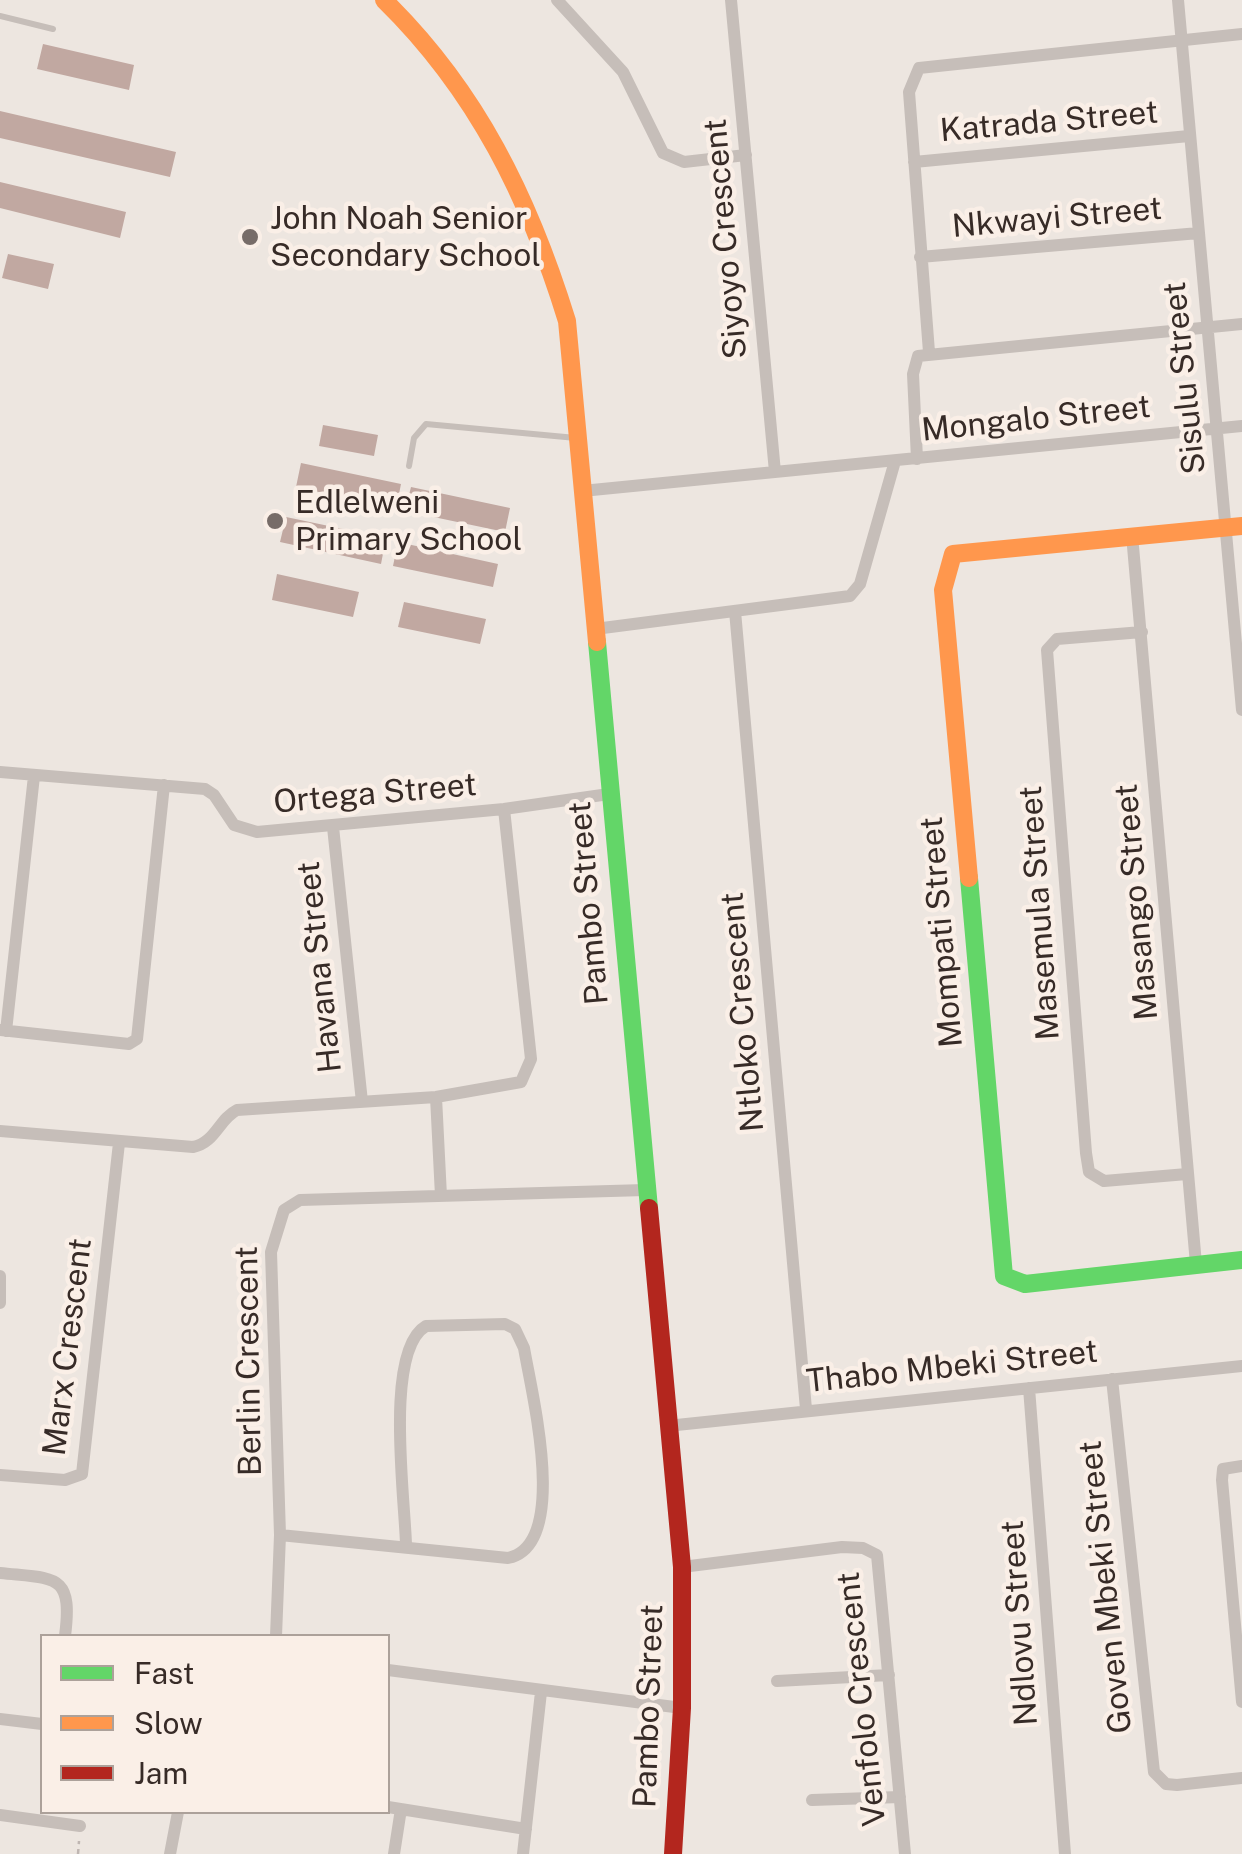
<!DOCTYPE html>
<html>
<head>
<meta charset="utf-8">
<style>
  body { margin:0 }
  #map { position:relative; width:1242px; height:1854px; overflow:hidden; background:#ede6e0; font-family:"Public Sans",sans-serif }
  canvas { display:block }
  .legend { position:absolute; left:40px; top:1634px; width:350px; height:180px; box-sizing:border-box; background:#faefe7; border:2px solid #aca19a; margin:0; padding:12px 18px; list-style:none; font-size:30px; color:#372b27 }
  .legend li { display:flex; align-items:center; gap:20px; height:50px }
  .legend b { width:50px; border:2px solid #aca19a }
</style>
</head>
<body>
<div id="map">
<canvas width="1242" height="1854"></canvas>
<ul class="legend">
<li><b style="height:12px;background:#63d668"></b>Fast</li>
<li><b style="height:12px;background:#ff974d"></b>Slow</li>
<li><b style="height:12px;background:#b3261e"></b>Jam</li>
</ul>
</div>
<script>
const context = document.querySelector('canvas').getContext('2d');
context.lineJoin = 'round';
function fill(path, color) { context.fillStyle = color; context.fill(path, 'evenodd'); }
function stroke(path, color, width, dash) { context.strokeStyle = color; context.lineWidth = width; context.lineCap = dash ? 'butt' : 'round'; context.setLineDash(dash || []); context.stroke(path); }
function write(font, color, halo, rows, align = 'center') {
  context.font = font + ' "Public Sans",sans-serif'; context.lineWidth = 9; context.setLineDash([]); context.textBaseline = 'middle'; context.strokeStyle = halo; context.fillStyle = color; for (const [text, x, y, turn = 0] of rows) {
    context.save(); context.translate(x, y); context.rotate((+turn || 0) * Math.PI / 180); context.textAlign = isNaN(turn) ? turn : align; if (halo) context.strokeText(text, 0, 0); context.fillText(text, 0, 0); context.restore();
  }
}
const building = new Path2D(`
  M43 44 134 65 129 90 37 69Z
  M0 111 176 152 170 177 0 138Z
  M0 182 126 212 120 238 0 208Z
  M8 254 54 264 48 289 2 278Z
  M323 425 378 435 374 456 319 446Z
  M301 463 401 484 396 509 296 487Z
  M411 487 510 508 505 532 405 511Z
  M286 517 386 538 381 564 280 542Z
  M398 542 498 564 493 587 393 566Z
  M277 574 359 592 353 617 272 600Z
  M404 602 486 619 480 644 398 627Z`);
const path = new Path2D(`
  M78 1854 79 1841`);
const lane = new Path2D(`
  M0 16 53 29
  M409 466 414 438 426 424 576 438`);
const street = new Path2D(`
  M557 0 623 72 663 153 684 162 746 155
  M731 0 775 472
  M1178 0 1242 710
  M914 162 1189 136
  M920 257 1199 233
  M929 352 909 92 919 68 1242 34
  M917 459 913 374 918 356 1242 324
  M582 491 1242 426
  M1132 535 1196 1264
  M735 611 806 1409
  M595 629 850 596 860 584 895 461
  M1142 632 1057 639 1047 650 1086 1153 1089 1172 1104 1181 1187 1174
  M0 772 205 789 214 795 234 825 257 832 504 809 609 794
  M333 827 362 1102
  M0 1030 129 1044 137 1039 164 785
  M6 1031 34 776
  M436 1097 441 1196
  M0 1131 193 1147C215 1143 219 1119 237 1110L436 1097 521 1082 531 1059 504 809
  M0 1276V1303
  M1112 1379 1154 1772 1166 1784 1177 1785 1242 1778
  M1029 1388 1065 1854
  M667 1426 1242 1366
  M1242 1466 1223 1469 1222 1480 1242 1702
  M0 1475 65 1480 82 1474 119 1143
  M280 1535 508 1558C570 1545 532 1395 524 1348L515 1329 505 1324 426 1326C384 1350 405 1499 406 1545
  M682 1567 842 1547 863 1548 877 1555 905 1854
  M0 1573C56 1579 73 1573 65 1636
  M276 1636 280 1535 271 1252 284 1210 300 1200 645 1190
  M388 1670 682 1708
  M777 1681 889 1675
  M0 1719 42 1724
  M812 1800 900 1797
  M388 1807 526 1829
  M0 1815 80 1826
  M170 1854 178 1812
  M394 1854 401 1809
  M523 1854 541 1692`);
const fast = new Path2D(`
  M597 642 649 1208
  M969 878 1004 1276 1025 1284 1242 1260`);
const slow = new Path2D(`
  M384 0C477 91 529 198 567 321L597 642
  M969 878 943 590 953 554 1242 526`);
const jam = new Path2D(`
  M649 1208 682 1567V1708L673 1854`);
const markers = [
  [250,237,10,"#776c68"],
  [275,521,10,"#776c68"]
];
const streetNames = [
  ["Katrada Street",1049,122,-5],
  ["Nkwayi Street",1057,218,-5],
  ["Siyoyo Crescent",726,239,-95],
  ["Sisulu Street",1185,378,-96],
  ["Mongalo Street",1036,419,-6],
  ["Ortega Street",375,794,-5],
  ["Masango Street",1137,902,-95],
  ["Pambo Street",589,903,-95],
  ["Masemula Street",1040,913,-94],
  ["Mompati Street",942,932,-95],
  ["Havana Street",320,967,-96],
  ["Ntloko Crescent",743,1012,-95],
  ["Marx Crescent",68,1347,-83],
  ["Berlin Crescent",249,1361,-91],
  ["Thabo Mbeki Street",952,1367,-6],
  ["Goven Mbeki Street",1106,1587,-96],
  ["Ndlovu Street",1020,1623,-94],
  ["Venfolo Crescent",862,1699,-96],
  ["Pambo Street",649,1706,-88]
];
const poiNames = [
  ["John Noah Senior",270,219],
  ["Secondary School",270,256],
  ["Edlelweni",295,503],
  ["Primary School",295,540]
];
fill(building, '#c1a8a1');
stroke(path, '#bfb6b2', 2.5, [5, 5]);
stroke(lane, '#c6beb9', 6);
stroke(street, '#c6beb9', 12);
stroke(fast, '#63d668', 18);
stroke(slow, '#ff974d', 18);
stroke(jam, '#b3261e', 18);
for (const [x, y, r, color] of markers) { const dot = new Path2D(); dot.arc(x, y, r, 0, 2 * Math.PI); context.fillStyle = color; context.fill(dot); stroke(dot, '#faefe7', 4); }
write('32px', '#372b27', '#faefe7', streetNames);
write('32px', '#372b27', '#faefe7', poiNames, 'left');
</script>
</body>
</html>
